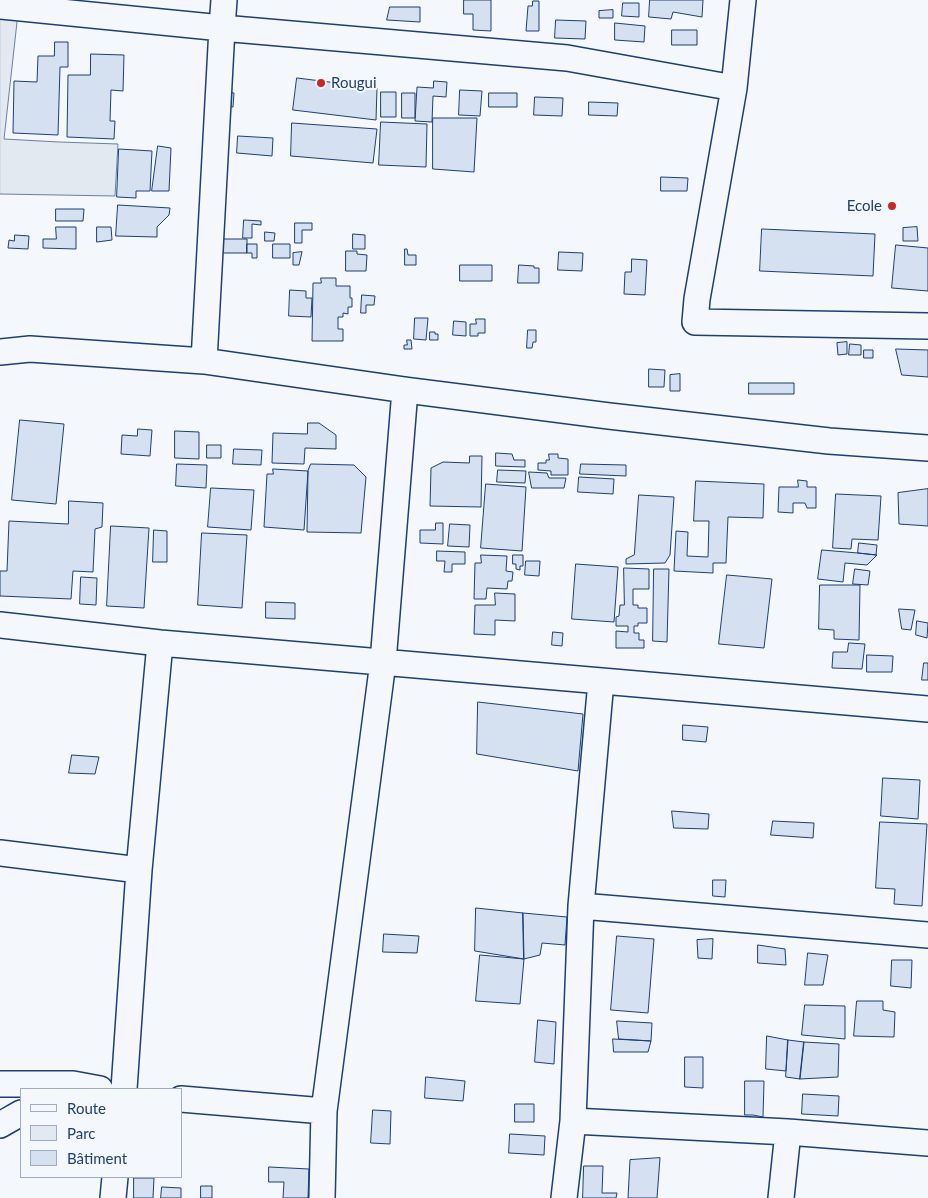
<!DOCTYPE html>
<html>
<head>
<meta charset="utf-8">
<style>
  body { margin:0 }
  #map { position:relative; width:928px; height:1198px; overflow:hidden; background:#f4f7fb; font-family:Lato,sans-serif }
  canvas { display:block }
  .legend { position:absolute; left:20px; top:1088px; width:162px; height:90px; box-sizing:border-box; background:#f4f7fb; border:1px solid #9eadc5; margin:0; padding:6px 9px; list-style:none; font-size:15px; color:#1d3f73 }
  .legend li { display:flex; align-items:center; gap:10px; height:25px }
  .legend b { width:25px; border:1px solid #9eadc5 }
</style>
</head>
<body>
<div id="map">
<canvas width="928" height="1198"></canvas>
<ul class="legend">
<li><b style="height:6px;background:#f4f7fb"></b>Route</li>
<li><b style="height:14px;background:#e3e9f0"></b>Parc</li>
<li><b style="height:14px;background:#d5e0f0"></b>Bâtiment</li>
</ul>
</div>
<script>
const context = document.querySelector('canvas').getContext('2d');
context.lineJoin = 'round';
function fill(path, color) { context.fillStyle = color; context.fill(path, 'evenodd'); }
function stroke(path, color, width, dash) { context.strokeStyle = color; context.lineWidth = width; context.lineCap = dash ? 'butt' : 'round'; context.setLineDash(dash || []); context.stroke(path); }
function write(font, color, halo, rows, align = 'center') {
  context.font = font + ' Lato,sans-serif'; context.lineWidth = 4; context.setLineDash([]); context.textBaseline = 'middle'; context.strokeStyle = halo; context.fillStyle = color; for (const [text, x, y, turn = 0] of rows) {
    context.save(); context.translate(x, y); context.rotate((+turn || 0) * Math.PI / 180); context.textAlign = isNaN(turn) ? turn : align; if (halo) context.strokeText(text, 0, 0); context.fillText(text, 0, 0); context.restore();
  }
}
const green = new Path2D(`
  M0 11 18 13 4 139 59 142 118 144 115 196 0 194Z`);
const building = new Path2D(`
  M464 0H491V31L473 30V14H464Z
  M650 0H703L702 17 673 12 671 19 649 17Z
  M533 1H539V31H526L528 6H532Z
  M623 3H639V17L622 16Z
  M390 7H420V22L387 20Z
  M613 10V18H599V11Z
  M556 20 586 21 585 39 555 38Z
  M615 23 645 26 644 42 615 40Z
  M672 30H697V45H672Z
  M55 42H68V67H60L58 135 13 133 14 81 37 82 38 56H54Z
  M91 54 124 55 123 91 111 90 110 121H115L114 139 67 137 68 75H90Z
  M297 78 377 88 376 120 293 110Z
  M434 81 447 82 446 97 433 96 432 122 415 121 417 87 433 88Z
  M460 90 482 91 480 116 459 115Z
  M227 92 234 93 233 107 226 106Z
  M381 92H396V117H381Z
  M402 93H415V118H402Z
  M489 93H517V107H489Z
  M535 97 563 98 562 116 534 115Z
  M589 102 618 103 617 116 589 115Z
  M433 118H477L474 172 433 169Z
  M381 122 427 124 426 167 379 165Z
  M292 123 377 129 373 163 291 156Z
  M238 136 273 138 272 156 237 153Z
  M158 146 171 148 169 191H152Z
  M119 149 152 151 150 191H136V198L117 197Z
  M661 177 688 178 687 191H661Z
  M118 205 170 208 169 215 157 227V237L116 236Z
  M56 209H84L83 221H56Z
  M244 220 261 221V225L252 224V238H243Z
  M295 223H312V230H302V243H295Z
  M56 227H76V249L43 248V239H56Z
  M97 227H111L112 240 97 242Z
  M917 227 918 241H903V228Z
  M762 229 875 234 873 276 760 271Z
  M265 232 275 233 274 241H265Z
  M353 234 365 235V249H353Z
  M15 235 29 236 28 249 8 248 9 240 14 241Z
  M224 239H247V253H223Z
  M247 244H257V258H252V253H247Z
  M273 244H290V258H273Z
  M896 245 928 248V291L892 288Z
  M405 249H407L408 255H416V265H405Z
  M346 251H357V254L367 255 366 271H346Z
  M302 252 299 265H293V253Z
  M559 252 583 253 582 271 558 270Z
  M632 259 647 260 645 295 624 294 625 272H631Z
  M460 265H492V281H460Z
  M519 265 534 266V268H539V283H518Z
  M321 278H336V286H350V298H352V307H348V314L343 313V317H338V329H343V341H312L313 283H321Z
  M290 290 306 291V298H312L311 317 289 316Z
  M362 295 375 296 374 305H366V313H361Z
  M415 318H428L426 340 414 339Z
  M476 319H485V333H478V336H470V324H476Z
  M454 321 466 322V336L453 335Z
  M528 330H536V342H533L532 348H527Z
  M430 332H435V334H438V340H430Z
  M407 340H411L412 349H404V345H407Z
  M847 342V354L838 355 837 343Z
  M850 344 861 345V355H849Z
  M896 349 928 350V377L902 375Z
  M864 350H873V358H864Z
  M649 369 665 370 664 387H649Z
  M680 374V391H670V375Z
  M749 383H794V394H749Z
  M20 420 64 424 56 504 12 500Z
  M308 423H319L336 435V449L305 448 304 464 272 463 273 433 307 434Z
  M138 429 152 430 150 456 121 454 122 435 137 436Z
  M175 431 199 432V459L175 458Z
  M207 445H221V458H207Z
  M234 449 262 450 261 465 233 464Z
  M496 453 512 454 514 460H525V467L496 466Z
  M549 454H558V458L568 459V475H551V471L538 470V463H546V460H549Z
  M470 456H482L481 507 430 506 431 468 443 462 469 463Z
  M177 464 207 465 206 488 176 486Z
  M311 464 354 465 366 477 361 533 307 532 308 471Z
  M581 464 626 465V476L580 474Z
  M273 469 308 471 304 530 264 527 267 474H273Z
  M498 470 526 471 525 483 497 482Z
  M529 472 547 473 549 478H566L564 488H532Z
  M579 477 614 479 613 494 578 492Z
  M798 480 807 481V487H816V508H807L805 503H793V513L778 512 779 487H798Z
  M696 481 764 484 763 518 728 517 726 563H713V573L674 571 676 531 688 532 687 556 708 557 709 521H694Z
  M486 484 526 487 522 551 481 548Z
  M211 488 254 490 251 530 208 527Z
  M928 489V526L899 524 898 493Z
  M836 494 881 496 878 540 852 539 851 549 833 548Z
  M639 495 674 497 670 555 665 563 626 564V559L634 555Z
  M69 501 103 503 102 527 95 529 93 572 73 571 71 599 0 596V571H7L9 521 68 524Z
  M436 523H443V544L420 543V530H435Z
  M450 524 470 525 469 547 448 546Z
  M111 526 149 528 144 608 107 606Z
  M154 530 167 531V562H153Z
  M202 533 247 535 242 608 198 605Z
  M859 543 877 545 876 555 858 553Z
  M822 550 858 553 877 555 867 565 845 563 843 582 818 579Z
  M437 551 465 552V564H452V572H444L445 561H437Z
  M481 555 507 556 506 571 513 572 512 581H508L507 589 487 588 486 599H474L475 563H481Z
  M513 555H523V566H520V570L516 569V564H513Z
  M526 561H540L539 576 525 575Z
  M576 564 618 567 614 622 572 619Z
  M624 568 649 569V589H633V605H638V608H647V623H638V626H634V633H639V640H644V648H616V631L628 632V626H616V617L619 616 620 605H624Z
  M654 569H669L667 642 653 641Z
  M855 569 870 571 868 585 853 584Z
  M727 575 772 579 764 648 719 644Z
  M81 577 97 578 96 605 80 604Z
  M820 585H860L859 640 834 639V630L819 629Z
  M495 593 515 594V621L495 620V635L474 634 475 605H495Z
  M266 602 295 603V619L266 618Z
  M899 609 915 610 911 630 902 629Z
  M917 621 928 623 927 638 916 635Z
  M553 632 563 633 562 646 552 645Z
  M849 643 865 644 862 669 832 668 833 652H847Z
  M867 655 893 656 892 672H867Z
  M924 663H928V680H922Z
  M478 702 583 714 578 771 477 754Z
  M683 725 708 727 706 742 683 740Z
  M72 755 99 757 95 774 69 773Z
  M883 778 920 780 918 819 881 816Z
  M672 811 709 814 708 829 674 828Z
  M773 821 814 823 813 838 771 835Z
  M880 822 927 824 922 906 894 904 895 889 876 888Z
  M713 880H726L725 897 713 896Z
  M476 908 523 913 524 959 475 951Z
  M523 913 567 917 565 945 542 943 540 955 524 959Z
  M384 934 419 936 417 953 383 952Z
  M617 936 654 939 648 1013 611 1010Z
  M713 939 712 959 698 958 697 940Z
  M758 945 785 949 786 965 758 963Z
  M808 953 828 955 823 985H805Z
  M480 955 524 959 520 1004 476 1001Z
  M892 960H912L911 988 891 986Z
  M857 1001H883V1010L895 1012 894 1037 854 1036Z
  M805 1005 845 1006V1039L802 1035Z
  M538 1020 556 1022 554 1064 535 1062Z
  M617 1021 652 1023 651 1041 619 1039Z
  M767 1036 788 1040 786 1071 766 1069Z
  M613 1039 651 1041 648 1052H614Z
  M788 1040 804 1042 800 1079 786 1077Z
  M804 1042 839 1044 838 1077 800 1079Z
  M685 1057H703V1088L685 1087Z
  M426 1077 465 1081 463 1101 425 1098Z
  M745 1081H764L763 1117 753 1115H745Z
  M803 1094 839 1096 838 1116 802 1114Z
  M515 1104H534V1122H515Z
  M373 1110 391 1111 390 1144 371 1143Z
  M510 1134 545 1136 544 1155 509 1153Z
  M660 1158 657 1198H628L630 1160Z
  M584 1166H603L602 1193H617L616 1198H583Z
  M269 1167 309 1169 308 1198H283L284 1182H269Z
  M134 1178H154L153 1198H134Z
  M201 1186H212V1198H201Z
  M162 1187 181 1188V1198H161Z`);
const street = new Path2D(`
  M743 0 734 88 697 299 695 322 928 326
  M0 6 222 28 567 58 734 88
  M0 352 30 349 204 361 405 390 609 416 829 441 928 448
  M204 361 222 28 224 0
  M0 625 160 643 928 709
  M0 853 139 870
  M581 906 928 935
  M0 1084H73L100 1089
  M124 1089 139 870 160 643
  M181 1099 324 1111
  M573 1121 788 1132 928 1143
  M0 1125 21 1113
  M113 1198 115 1177
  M322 1198 324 1111 383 662 405 390
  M564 1198 573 1121 581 906 601 681
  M781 1198 788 1132`);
const markers = [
  [321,83,5,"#c62828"],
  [892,206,5,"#c62828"]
];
const poiNames = [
  ["Rougui",331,83],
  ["Ecole",882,206,"right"]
];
fill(green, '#e3e9f0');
stroke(green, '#687fa3', 1);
fill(building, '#d5e0f0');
stroke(building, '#1d3f73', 1);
stroke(street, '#1d3f73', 28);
stroke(street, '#f4f7fb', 25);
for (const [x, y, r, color] of markers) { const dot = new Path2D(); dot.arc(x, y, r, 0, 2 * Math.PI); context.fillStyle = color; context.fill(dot); stroke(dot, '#f4f7fb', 2); }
write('15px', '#1d3f73', '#f4f7fb', poiNames, 'left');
</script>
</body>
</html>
